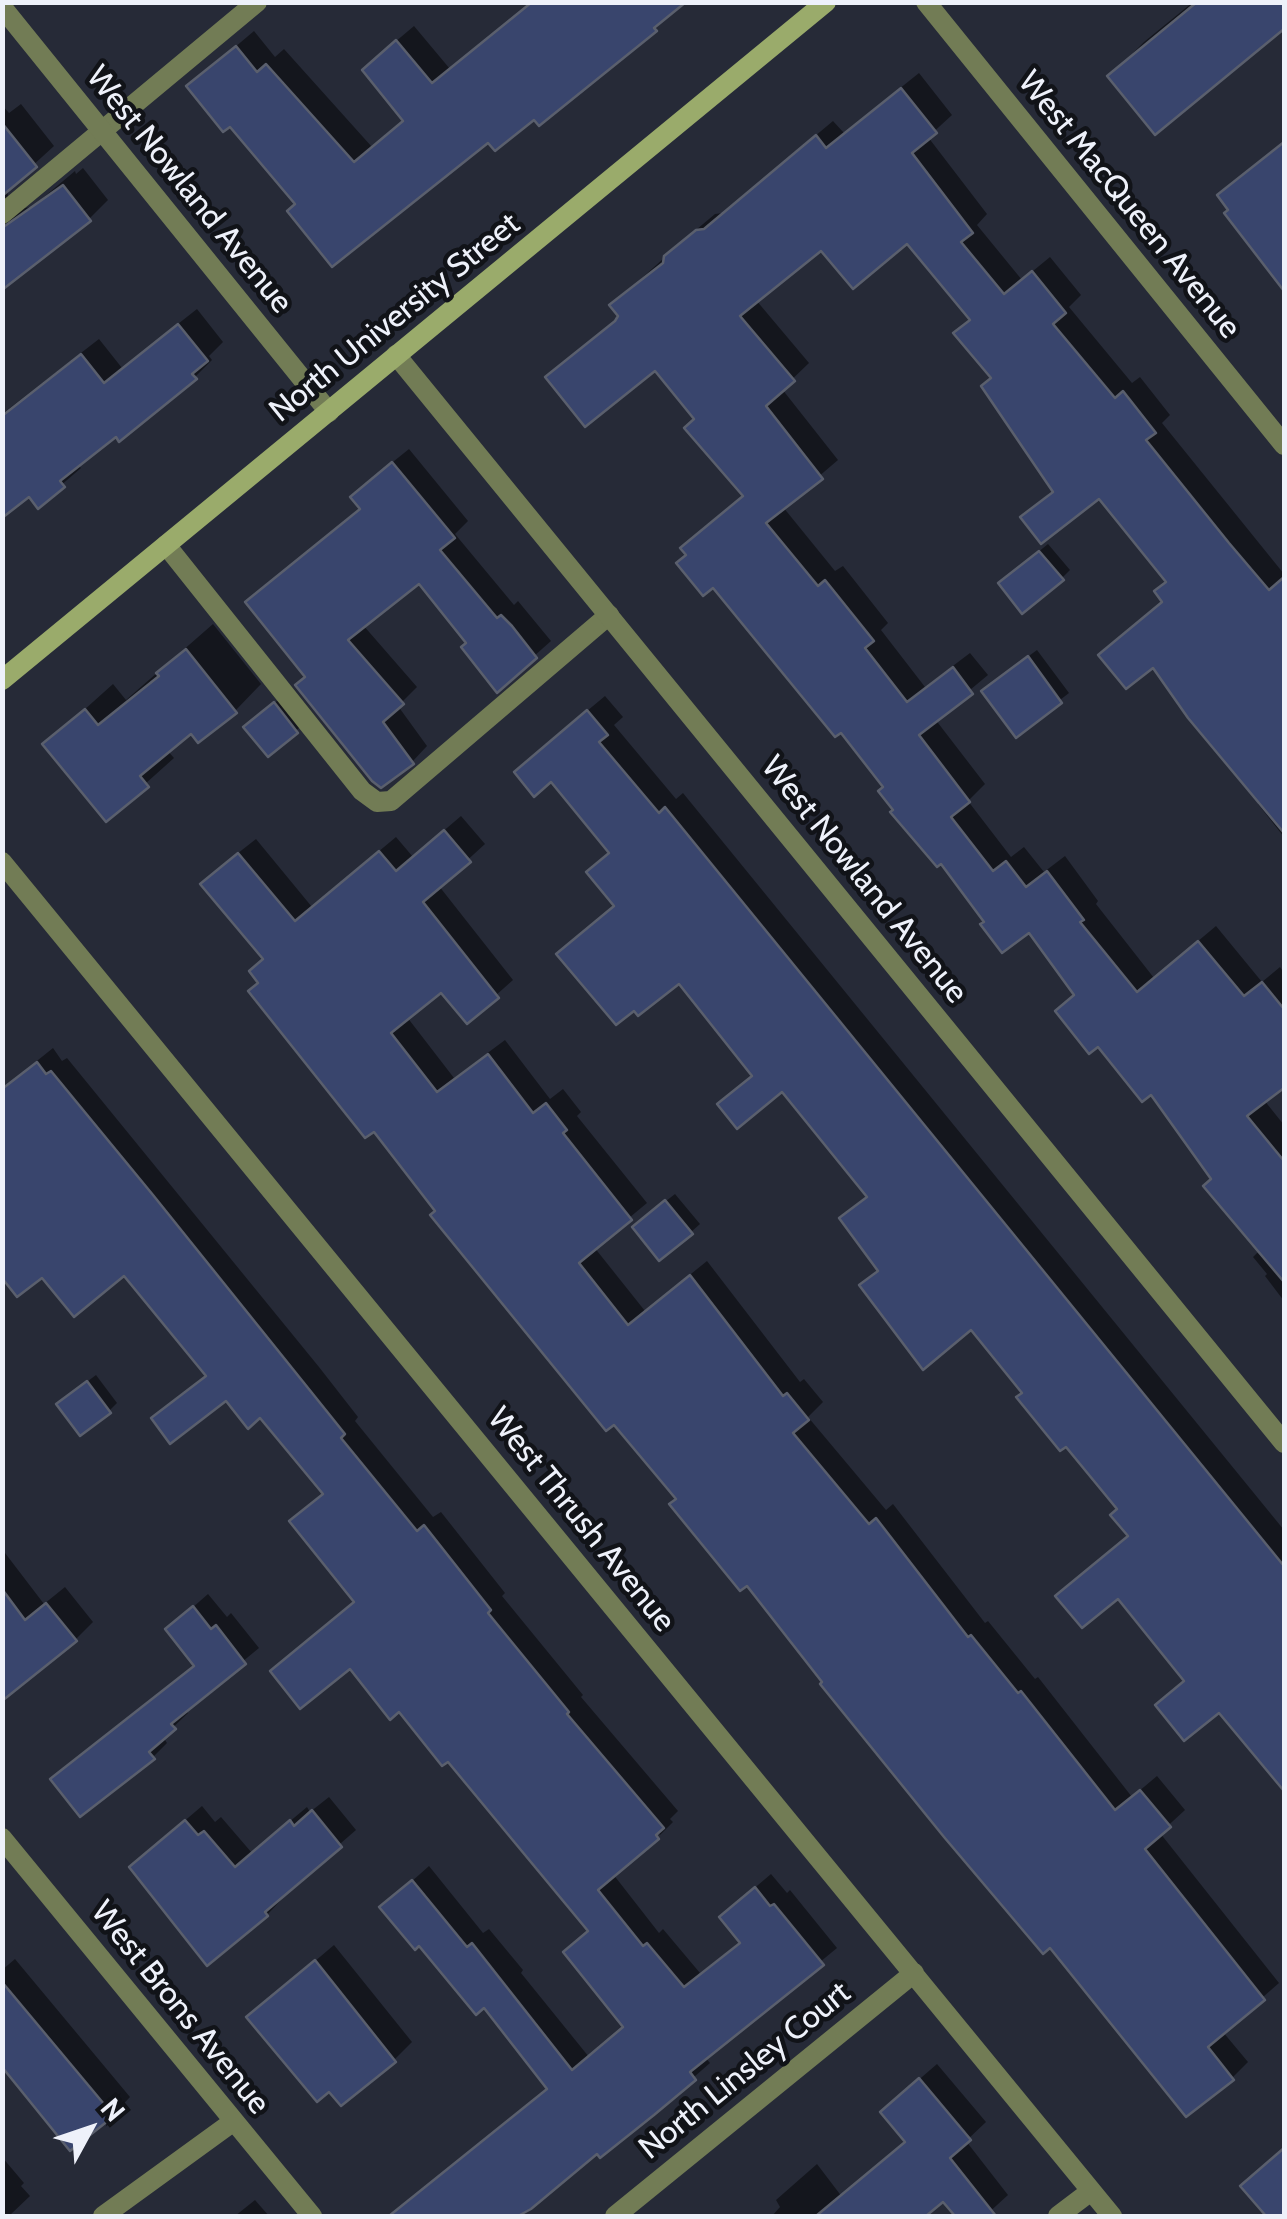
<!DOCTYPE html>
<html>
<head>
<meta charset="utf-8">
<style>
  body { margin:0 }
  #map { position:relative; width:1287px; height:2219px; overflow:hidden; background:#262a37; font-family:Cabin,sans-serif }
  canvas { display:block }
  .frame { position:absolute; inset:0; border:5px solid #eef1fa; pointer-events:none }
  .north { position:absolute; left:40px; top:2079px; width:100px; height:100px; -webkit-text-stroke:8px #111318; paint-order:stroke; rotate:50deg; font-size:28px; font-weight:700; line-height:40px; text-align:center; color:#eef1fa }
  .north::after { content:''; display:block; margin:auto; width:35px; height:45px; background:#eef1fa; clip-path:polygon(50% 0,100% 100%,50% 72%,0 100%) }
</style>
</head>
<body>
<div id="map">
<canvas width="1287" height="2219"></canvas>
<div class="frame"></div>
<div class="north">N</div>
</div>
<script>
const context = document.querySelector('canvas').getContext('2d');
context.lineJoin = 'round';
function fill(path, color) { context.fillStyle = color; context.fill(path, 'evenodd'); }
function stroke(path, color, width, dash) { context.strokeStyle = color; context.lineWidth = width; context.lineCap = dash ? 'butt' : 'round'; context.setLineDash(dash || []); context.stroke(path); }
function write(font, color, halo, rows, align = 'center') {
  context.font = font + ' Cabin,sans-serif'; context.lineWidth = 9; context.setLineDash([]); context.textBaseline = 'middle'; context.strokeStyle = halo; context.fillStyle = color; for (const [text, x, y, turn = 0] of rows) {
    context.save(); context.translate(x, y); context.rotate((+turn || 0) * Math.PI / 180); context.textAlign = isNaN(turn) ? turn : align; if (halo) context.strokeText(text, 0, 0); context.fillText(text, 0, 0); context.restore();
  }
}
const shadow = new Path2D(`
  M1193 2H1284V26L1155 131 1110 76 1144 42Z
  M671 13 655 29 534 117 488 139 298 204 230 123 189 86 254 31 275 57 284 49 372 147 405 119 382 53 414 26 450 69Z
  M919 73 952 115 928 137 987 214 977 225 1022 280 1050 257 1081 295 1069 307 1132 383 1140 377 1170 415 1162 423 1284 574V837L1258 804 1261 801 1164 601 1168 580 1100 496 1023 517 1054 489 993 377 972 318 908 240 822 247 756 300 809 363 782 389 838 460 783 507 835 571 843 566 888 623 881 630 925 687 970 653 988 675 935 719 985 784 968 801 1011 857 1024 847 1044 872 1065 856 1098 901 1096 904 1154 978 1216 926 1262 982 1280 967 1284 973V1084L1264 1100 1284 1125V1301L1265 1276 1267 1274 1253 1257 1260 1250 1214 1179 1029 929 986 921 941 860 896 810 886 787 842 729 683 548 745 494 697 419 656 367 548 378 622 316 612 305 684 240 715 214 723 213 833 121 844 133Z
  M21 104 54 146 7 189 9 203 18 209 32 207 75 171 76 174 83 168 108 200 89 219 2 285V105L9 113Z
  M1284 141V287L1227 214 1231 209 1220 195Z
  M197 309 223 342 209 356 212 360 195 377 77 464 81 468 38 505 29 493 2 514V414L99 339 122 368Z
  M409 449 468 521 455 534 514 605 518 601 551 641 497 689 469 643 419 581 363 625 417 687 398 706 427 746 412 762 308 676 248 602 361 507 368 482Z
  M1048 544 1070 570 1062 578 1010 575Z
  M213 624 261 684 235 711 191 730 167 750 174 758 106 819 45 745 113 684 126 700Z
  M1037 650 1069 693 1016 734 992 683Z
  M283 696 305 723 268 754 255 719Z
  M605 696 623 717 614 725 676 799 683 793 1284 1530V1787L1220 1710 1186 1680 1118 1596H1059L1130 1535 1120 1509 971 1327 863 1285 879 1268 843 1219 869 1195 782 1089 720 1104 753 1074 679 980 560 954 616 905 611 851 533 756Z
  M461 816 485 844 439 886 513 980 467 1021 442 989 407 1017 454 1078 505 1040 550 1099 563 1089 581 1112 577 1116 647 1203 594 1247 645 1311 707 1261 800 1382 804 1379 823 1402 808 1417 886 1510 893 1504 985 1623 988 1621 1035 1679 1038 1677 1132 1797 1157 1776 1185 1810 1160 1833 1279 1983 1223 2032 1248 2062 1232 2078 1050 1945 826 1682 678 1498 438 1211 261 982 265 958 219 868 256 839 312 907 396 837 413 857Z
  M53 1048 62 1061 67 1058 319 1367 358 1417 355 1421 433 1517 441 1512 505 1593 502 1596 583 1695 581 1697 678 1811 670 1819 673 1822 660 1835 650 1824 613 1874 659 1933 663 1929 700 1973 742 1941 738 1902 771 1874 787 1893 790 1890 837 1948 705 2057 710 2063 653 2113 597 2151 515 2216H422L410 2202 549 2087 485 2004 383 1907 429 1866 483 1933 489 1929 523 1970 521 1973 589 2057 626 2025 590 1930 356 1600 293 1521 325 1493 261 1415 226 1398 154 1418 207 1374 124 1273 42 1275 2 1243V1089Z
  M675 1194 700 1224 691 1232 643 1219Z
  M96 1375 117 1403 109 1411 68 1396Z
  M2 1549 44 1604 65 1587 93 1622 75 1640 2 1690Z
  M208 1594 227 1617 231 1613 259 1648 185 1709 188 1713 163 1737 167 1743 153 1757 53 1779 196 1664 168 1629Z
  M329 1797 356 1830 280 1896 282 1899 267 1915 148 1852 202 1806 215 1822 221 1817 252 1853 307 1807 310 1812Z
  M334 1945 412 2042 394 2060 249 2017Z
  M15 1959 130 2097 113 2115 2 2064V1970Z
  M937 2064 986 2122 966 2141 1008 2195 985 2216H958L943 2198 922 2216H877L853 2188 907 2140 900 2096Z
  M2 2157 24 2183 21 2186 30 2196 9 2216H2Z
  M817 2164 852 2210 846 2216H772L780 2207 776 2200Z
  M255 2200 269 2216H235Z`);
const building = new Path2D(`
  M532 2H686L654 28 657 31 539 126 534 120 495 151 488 143 332 267 287 211 295 204 230 127 223 132 186 86 236 46 257 72 266 64 354 162 403 121 362 70 396 40 432 83Z
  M1197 2H1284V29L1155 135 1107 76Z
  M901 88 937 133 912 153 973 233 961 242 1004 294 1032 271 1066 313 1053 324 1115 398 1123 391 1156 433 1146 440 1229 543 1269 590 1284 577V833L1188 718 1153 668 1126 689 1098 655 1162 602 1154 591 1166 582 1099 499 1041 544 1020 517 1053 492 981 386 991 378 953 333 970 320 907 244 853 289 821 251 740 316 795 381 766 406 823 479 766 523 818 586 825 580 874 641 865 648 907 702 953 667 973 694 919 735 970 802 951 817 993 871 1006 861 1026 887 1047 871 1084 920 1080 922 1137 992 1198 941 1244 996 1262 982 1284 1009V1088L1247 1116 1284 1161V1282L1203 1186 1211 1179 1151 1095 1142 1102 1098 1047 1089 1054 1055 1011 1074 995 1029 933 1002 953 980 924 984 922 941 864 937 867 890 812 893 810 878 791 883 787 841 733 835 737 713 588 703 596 676 563 686 555 680 548 743 496 684 428 694 419 655 371 585 427 545 377 615 321 618 316 609 305 663 263 664 256 696 230 704 229 816 135 826 148Z
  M2 123 37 167 2 196Z
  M1284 142V291L1224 213 1228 210 1217 195Z
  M63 185 91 221 2 290V228Z
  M178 324 208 361 192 374 197 379 119 442 116 437 60 481 65 487 38 509 29 497 2 518V416L81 354 104 383Z
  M392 462 455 538 440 550 497 618 501 615 512 626 537 658 497 693 461 647 466 643 419 584 348 640 404 704 383 722 414 764 381 788 372 781 295 685 305 677 245 602 360 509 350 497Z
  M1039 551 1064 580 1022 614 998 583Z
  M186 649 237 713 198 743 191 734 140 776 149 787 106 822 42 744 85 709 98 725 159 676 156 673Z
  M1028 656 1062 703 1016 738 981 691Z
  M274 702 298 733 268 757 243 727Z
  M587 710 608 735 599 742 659 813 665 807 1284 1566V1791L1219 1713 1184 1741 1155 1705 1184 1681 1118 1599 1082 1628 1055 1596 1128 1536 1110 1515 1117 1509 1066 1447 1060 1451 1016 1397 1022 1393 971 1330 923 1370 859 1285 878 1271 839 1218 867 1197 782 1092 737 1129 717 1104 752 1076 679 984 638 1016 634 1011 616 1025 556 954 614 906 586 872 609 853 551 782 534 797 514 772Z
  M444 830 471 862 423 902 499 998 467 1024 441 993 391 1033 437 1092 488 1054 533 1113 546 1103 567 1130 563 1133 632 1220 579 1263 628 1325 690 1275 783 1396 787 1393 809 1420 793 1433 869 1524 876 1518 968 1637 971 1635 1018 1693 1021 1691 1115 1810 1140 1790 1171 1827 1145 1849 1265 2000 1208 2047 1234 2080 1186 2117 1050 1948 1043 1954 944 1837 820 1684 822 1682 747 1586 740 1591 669 1504 676 1499 614 1425 606 1431 430 1215 435 1211 374 1132 365 1138 248 991 258 983 249 971 263 959 200 884 238 853 295 921 379 851 396 871Z
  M37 1062 46 1074 51 1071 153 1195 345 1434 341 1438 417 1531 424 1525 491 1610 488 1613 569 1712 567 1714 664 1828 656 1835 659 1839 598 1890 643 1946 647 1943 684 1987 740 1943 719 1917 755 1887 770 1906 774 1904 824 1965 690 2072 696 2080 654 2115 600 2158 597 2154 531 2209 518 2216H389L547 2089 484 2008 476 2015 419 1946 415 1950 379 1907 412 1880 467 1947 472 1943 572 2070 623 2027 563 1952 588 1931 448 1762 442 1766 399 1712 390 1720 350 1669 300 1709 270 1671 354 1602 289 1521 323 1494 260 1418 248 1429 226 1401 170 1444 151 1418 206 1376 124 1276 74 1317 42 1278 17 1297 2 1278V1089Z
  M665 1200 693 1234 659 1261 632 1227Z
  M87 1381 111 1413 80 1436 56 1404Z
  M2 1589 25 1620 46 1603 77 1641 2 1701Z
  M193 1606 211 1629 216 1625 246 1664 171 1724 176 1729 149 1752 155 1759 80 1817 50 1779 194 1666 165 1629Z
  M312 1810 342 1847 265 1912 268 1916 207 1966 129 1867 185 1820 198 1835 204 1831 235 1867 290 1820 294 1826Z
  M315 1960 396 2062 341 2106 329 2092 317 2102 246 2017Z
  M2 1982 114 2116 70 2151 2 2067Z
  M919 2078 971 2140 950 2158 996 2216H955L943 2202 926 2216H816L905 2142 880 2112Z
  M1284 2148V2216H1266L1240 2186Z`);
const service = new Path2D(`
  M2 214 257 2
  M166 545 362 791 377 802 391 801 609 615`);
const minor = new Path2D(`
  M926 2 1284 445
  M2 7 329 412
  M396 355 1284 1443
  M2 862 1112 2216
  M2 1838 312 2216
  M103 2216 234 2121
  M615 2216 914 1973
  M1058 2216 1091 2191`);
const secondary = new Path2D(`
  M2 680 826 2`);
const streetNames = [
  ["West Nowland Avenue",189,190,51],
  ["West MacQueen Avenue",1129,205,51],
  ["North University Street",395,318,-39],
  ["West Nowland Avenue",864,880,51],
  ["West Thrush Avenue",581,1520,51],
  ["West Brons Avenue",180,2008,51],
  ["North Linsley Court",745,2071,-39]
];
fill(shadow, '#0007');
fill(building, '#39456d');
stroke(building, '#5a5f6d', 2.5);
stroke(service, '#727c55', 20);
stroke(minor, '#727c55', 20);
stroke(secondary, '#9aab6b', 20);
write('32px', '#eef1fa', '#111318', streetNames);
</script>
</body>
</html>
